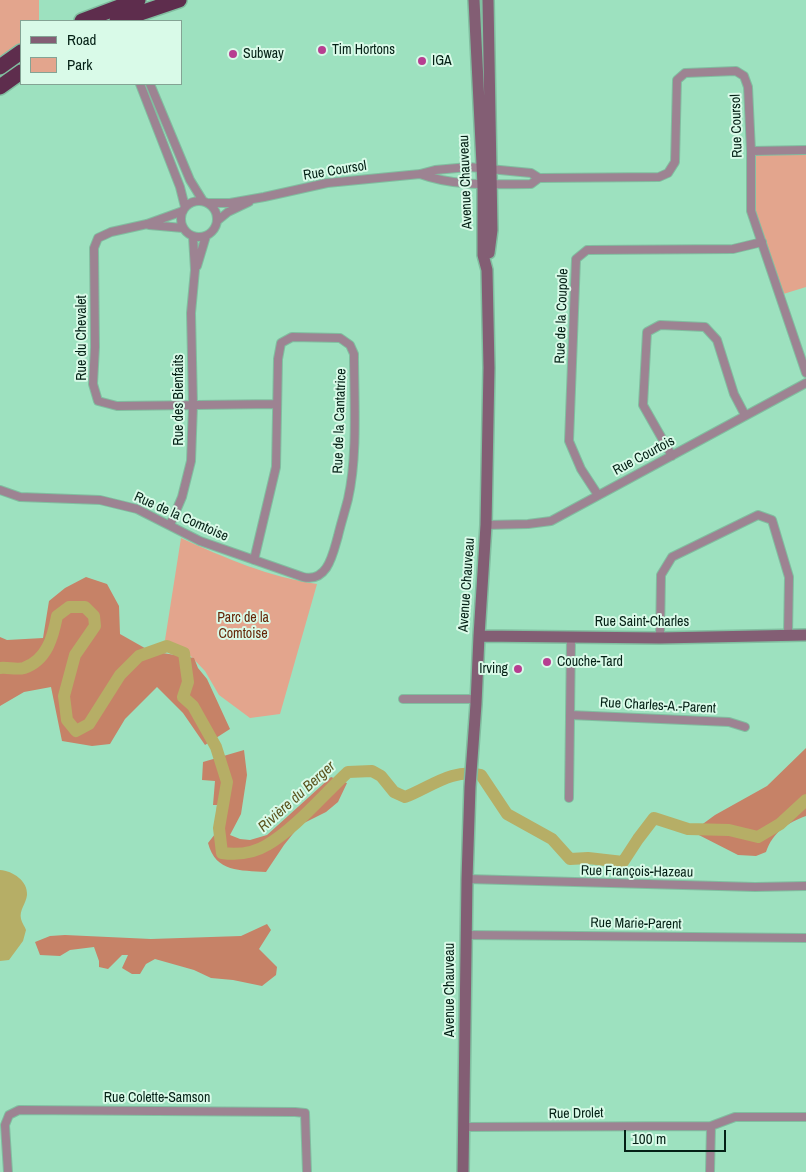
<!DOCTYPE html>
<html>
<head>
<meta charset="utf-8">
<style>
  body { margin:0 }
  #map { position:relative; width:806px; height:1172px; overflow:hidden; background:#9de1bf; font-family:"Archivo Narrow",sans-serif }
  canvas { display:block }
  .legend { position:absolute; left:20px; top:20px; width:162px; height:65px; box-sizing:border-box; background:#d9fae8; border:1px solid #84a394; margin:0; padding:6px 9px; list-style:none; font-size:15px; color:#042015 }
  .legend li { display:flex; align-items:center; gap:10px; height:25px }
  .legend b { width:25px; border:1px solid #84a394 }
  .scale { position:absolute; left:624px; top:1130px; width:102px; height:22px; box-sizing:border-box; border:2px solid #042015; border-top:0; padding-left:6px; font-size:15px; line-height:18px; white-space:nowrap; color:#042015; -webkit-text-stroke:4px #d9fae8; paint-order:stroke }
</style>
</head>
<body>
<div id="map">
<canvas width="806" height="1172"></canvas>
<ul class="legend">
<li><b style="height:6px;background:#835e74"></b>Road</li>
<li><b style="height:14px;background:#e3a58d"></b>Park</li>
</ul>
<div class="scale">100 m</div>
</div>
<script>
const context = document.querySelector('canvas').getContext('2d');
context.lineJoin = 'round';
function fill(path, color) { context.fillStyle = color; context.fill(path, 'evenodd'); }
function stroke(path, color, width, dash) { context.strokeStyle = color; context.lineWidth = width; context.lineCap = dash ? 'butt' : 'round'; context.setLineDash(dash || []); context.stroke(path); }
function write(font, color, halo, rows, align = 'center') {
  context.font = font + ' "Archivo Narrow",sans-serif'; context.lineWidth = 4; context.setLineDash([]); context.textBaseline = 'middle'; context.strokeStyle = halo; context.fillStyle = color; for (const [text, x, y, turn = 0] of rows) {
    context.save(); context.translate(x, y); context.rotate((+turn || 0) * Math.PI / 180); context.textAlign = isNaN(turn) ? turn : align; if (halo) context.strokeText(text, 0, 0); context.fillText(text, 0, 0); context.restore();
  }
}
const green = new Path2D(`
  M0 0H39V21H21V52L0 67Z
  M806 150V287L780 295 751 211V151Z
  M181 538C225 558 269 577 317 584L280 714 250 718 219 695 205 671 183 648 165 640Z`);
const forest = new Path2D(`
  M86 577 107 584 119 606 120 634 150 651 194 658 198 668 207 679 230 729 205 745 183 713 157 687 125 719 110 744 92 746 62 741 51 687 24 692 0 706V637L7 640 43 638 49 601 65 588Z
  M806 748V816C787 823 773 832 766 852L756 856 738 855 689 830 700 826 715 815 767 786Z
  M244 750 247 775 241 814 230 835 240 839 250 840 267 835 331 777 347 783 338 802 326 812 300 825 284 845 266 872C240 870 216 873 208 843L215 834 217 805H213L215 781 202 780 203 762Z
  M267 924 271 930 259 949 277 967 276 975 262 986 233 980 211 978 194 970 155 959 146 964 140 974H132L122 968 128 955H122L108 969 99 967V961L94 947 70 950 60 956 40 955 35 942 50 936 65 935 151 939 241 936Z`);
const water = new Path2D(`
  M0 870C13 871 28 881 27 895 26 904 19 910 21 919 22 923 25 927 26 930L23 941 9 960 0 961Z`);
const river = new Path2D(`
  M0 668C7 667 17 670 24 668 47 660 53 637 57 616L69 607H85L94 616 95 626 75 655 64 696 67 720 76 731 89 724 120 675 139 656 167 646 184 653 188 682 183 697 193 706 216 747 227 782 219 828 222 853C237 855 254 853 267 845 295 829 324 794 348 772L372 771 381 776 394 792 405 797C431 787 452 768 481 775L507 814 552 839 570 859 588 858 623 862 638 839 654 818 688 829 729 830 758 837 780 824 806 800`);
const street = new Path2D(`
  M140 84 180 187 185 207
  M150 84 190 180 203 201
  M751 151 806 150
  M420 174C455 187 494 184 531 184L539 178
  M181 219a18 18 0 1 1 36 0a18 18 0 1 1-36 0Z
  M208 203H230L264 197 327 183 420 174 435 170 469 167 531 173 539 178 659 177 668 173 675 162 677 80 685 73 736 71 744 76 748 87 751 151V211L806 373
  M183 211 147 224 111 232 98 238 94 248 95 347 93 384 98 401 117 406 276 404
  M217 221 228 212 249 202
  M149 225 183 228
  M197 266 206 236
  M672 456 643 405 647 332 660 325 705 327 717 340 734 394 745 415
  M0 490 20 497 100 500 137 509 200 541 303 577C328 583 333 553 338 536 341 523 345 511 348 499 358 455 354 400 354 354L350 345 340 338 292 337 281 343 278 359 276 467 254 560
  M598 495 581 469 569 441 576 259 587 250 733 249 762 242
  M170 525 182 497 191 461 193 405 191 313 195 270 193 237
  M486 525 528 524 551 521 806 383
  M660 638 661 575 672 557 758 515 772 520 789 577 788 635
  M403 699H477
  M570 715 729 722 745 727
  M569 798 571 637
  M467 879 755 887 806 886
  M465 935 806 938
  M305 1113 307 1172
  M464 1127 711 1126 735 1117H806
  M8 1172 5 1125 9 1115 19 1110 295 1112 305 1113
  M710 1172 711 1126`);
const secondary = new Path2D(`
  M488 0 492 230 489 253
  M479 636 660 638 806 635
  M463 1172 467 879 470 787 476 704 479 636 486 525 489 368 487 270 483 255V185L474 0`);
const highway = new Path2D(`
  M82 21 138 0
  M117 21 179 0
  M0 67 21 52
  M0 87 21 72`);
const markers = [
  [322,50,5,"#b73e91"],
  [233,54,5,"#b73e91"],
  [422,61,5,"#b73e91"],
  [547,662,5,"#b73e91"],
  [518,669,5,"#b73e91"]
];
const poiNames = [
  ["Tim Hortons",332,50],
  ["Subway",243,54],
  ["IGA",432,61],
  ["Couche-Tard",557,662],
  ["Irving",508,669,"right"]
];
const streetNames = [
  ["Rue Coursol",737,126,-92],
  ["Rue Coursol",335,171,-9],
  ["Avenue Chauveau",466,182,-92],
  ["Rue de la Coupole",562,316,-88],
  ["Rue du Chevalet",82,338,-90],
  ["Rue des Bienfaits",179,400,-90],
  ["Rue de la Cantatrice",340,421,-88],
  ["Rue Courtois",644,456,-28],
  ["Rue de la Comtoise",181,517,24],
  ["Avenue Chauveau",467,585,-86],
  ["Rue Saint-Charles",642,622],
  ["Rue Charles-A.-Parent",658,706,3],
  ["Rue François-Hazeau",637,872,1],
  ["Rue Marie-Parent",636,924,1],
  ["Avenue Chauveau",450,990,-90],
  ["Rue Colette-Samson",157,1098],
  ["Rue Drolet",576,1114,-1]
];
const parkNames = [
  ["Parc de la",243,618],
  ["Comtoise",243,634]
];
const waterNames = [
  ["Rivière du Berger",297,797,-42]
];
fill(green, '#e3a58d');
fill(forest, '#c68267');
fill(water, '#b6ae66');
stroke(river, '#b6ae66', 12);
stroke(street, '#81bea0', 10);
stroke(secondary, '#81bea0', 14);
stroke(highway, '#81bea0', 18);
stroke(street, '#9d8392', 8);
stroke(secondary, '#835e74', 11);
stroke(highway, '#5e2d4d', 15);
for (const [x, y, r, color] of markers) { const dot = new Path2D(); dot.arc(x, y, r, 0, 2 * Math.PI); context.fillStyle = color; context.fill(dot); stroke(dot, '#d9fae8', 2); }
write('14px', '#042015', '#d9fae8', poiNames, 'left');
write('14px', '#042015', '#d9fae8', streetNames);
write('14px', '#642507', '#d9fae8', parkNames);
write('italic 15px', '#5c5620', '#d9fae8', waterNames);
</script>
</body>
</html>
